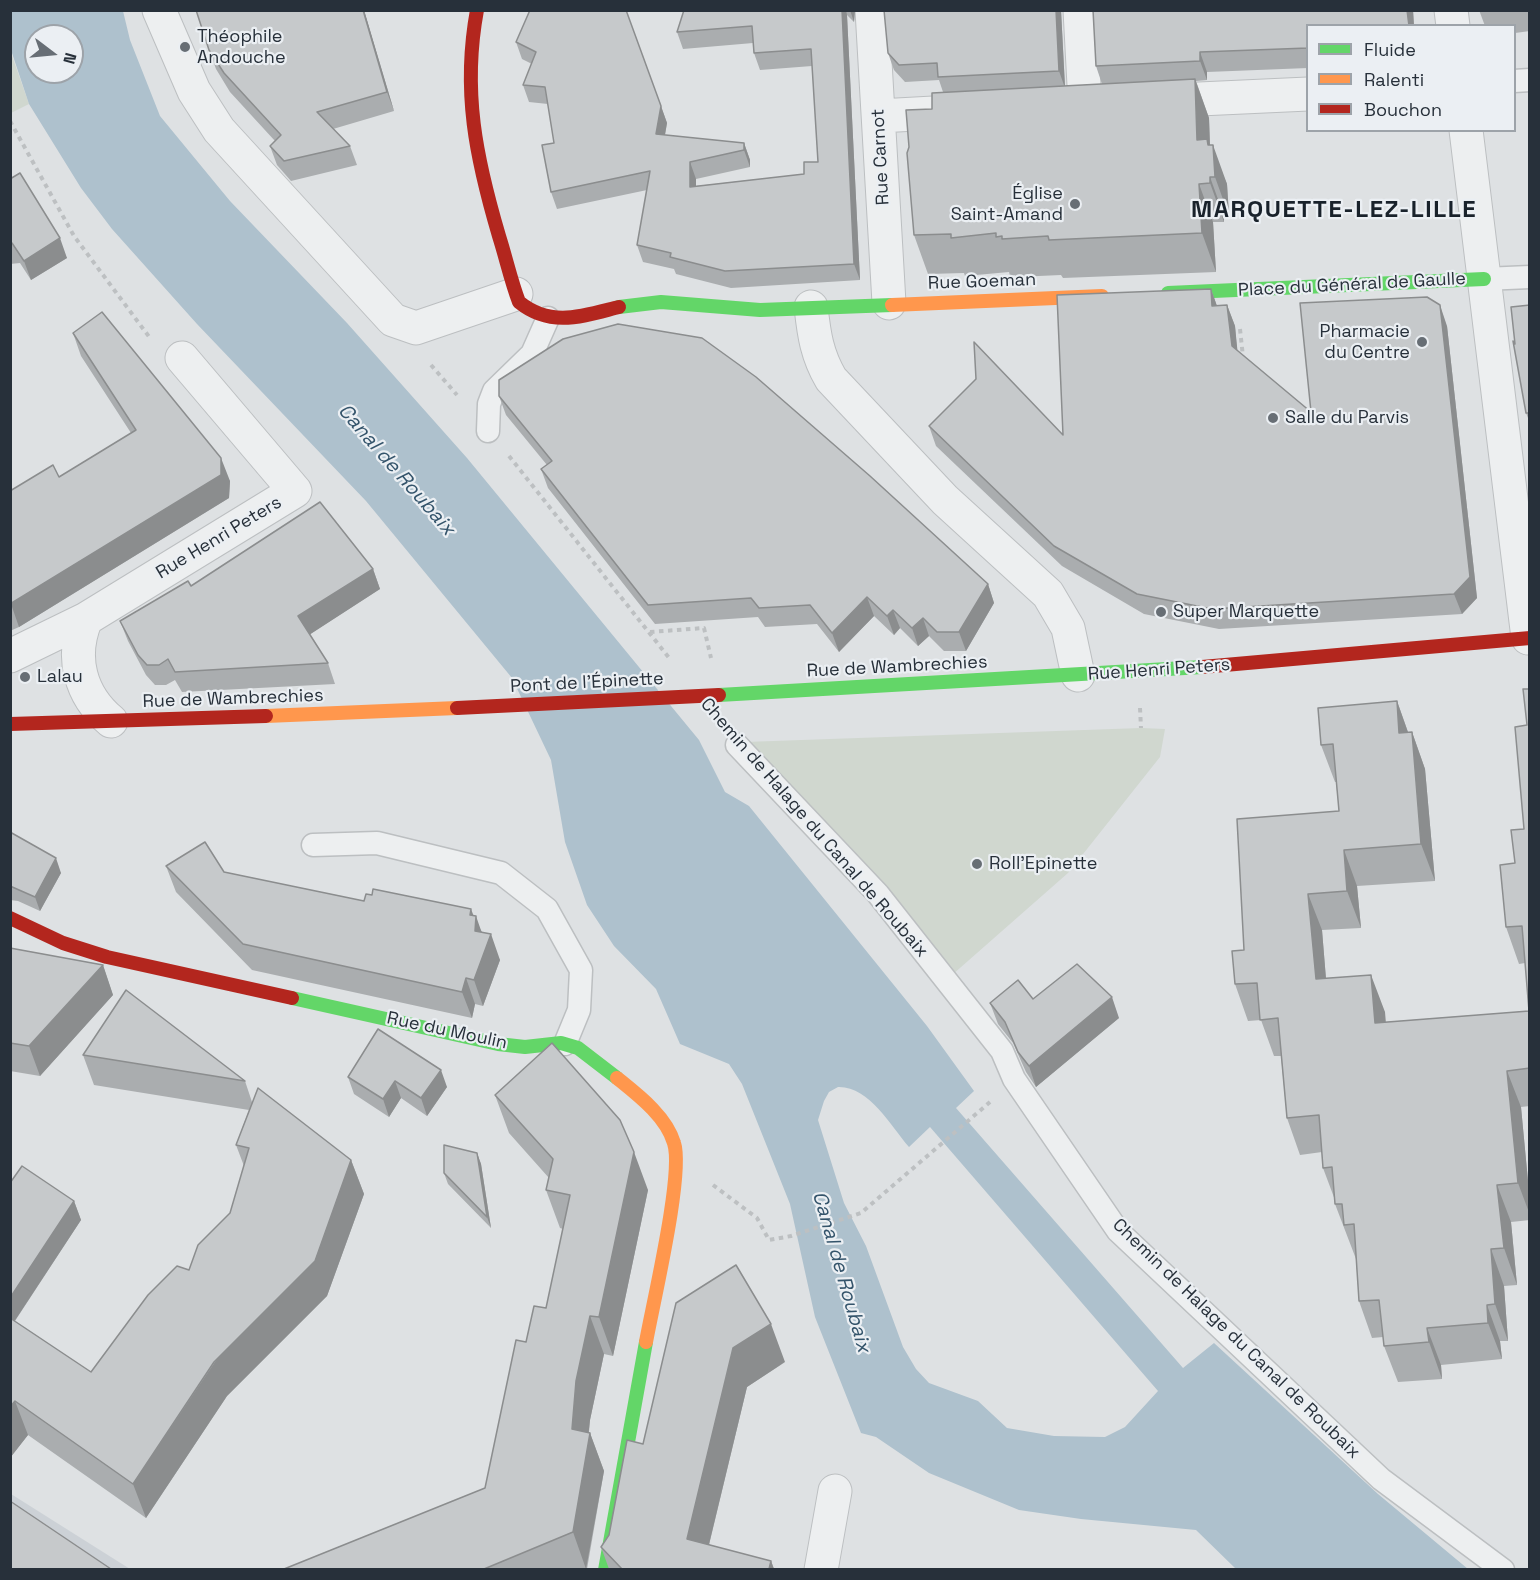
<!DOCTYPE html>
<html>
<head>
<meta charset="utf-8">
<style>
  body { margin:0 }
  #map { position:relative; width:1540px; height:1580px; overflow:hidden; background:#dee1e3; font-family:"Space Grotesk",sans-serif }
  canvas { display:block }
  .frame { position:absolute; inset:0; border:12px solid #27303a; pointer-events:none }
  .legend { position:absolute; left:1306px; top:24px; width:210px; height:108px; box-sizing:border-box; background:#ebeff3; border:2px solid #9da3a9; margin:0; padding:8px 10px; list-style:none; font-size:18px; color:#27303a }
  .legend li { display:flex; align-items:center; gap:12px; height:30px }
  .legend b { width:30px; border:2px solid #9da3a9 }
  .north { position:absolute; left:24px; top:24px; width:60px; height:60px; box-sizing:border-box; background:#ebeff3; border:2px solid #9da3a9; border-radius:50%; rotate:106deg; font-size:16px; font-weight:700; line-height:24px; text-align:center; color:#27303a }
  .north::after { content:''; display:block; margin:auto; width:21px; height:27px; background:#676e75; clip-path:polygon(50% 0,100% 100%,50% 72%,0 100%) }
</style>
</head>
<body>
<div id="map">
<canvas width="1540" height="1580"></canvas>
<div class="frame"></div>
<ul class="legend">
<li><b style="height:8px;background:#63d668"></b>Fluide</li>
<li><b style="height:8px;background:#ff974d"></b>Ralenti</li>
<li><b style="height:8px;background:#b3261e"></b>Bouchon</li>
</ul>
<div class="north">N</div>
</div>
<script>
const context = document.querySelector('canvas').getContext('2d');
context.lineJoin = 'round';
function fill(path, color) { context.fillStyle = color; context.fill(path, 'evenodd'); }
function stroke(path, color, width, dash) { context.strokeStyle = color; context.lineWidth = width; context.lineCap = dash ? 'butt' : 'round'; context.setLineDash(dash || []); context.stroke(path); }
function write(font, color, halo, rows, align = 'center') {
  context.font = font + ' "Space Grotesk",sans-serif'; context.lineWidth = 4.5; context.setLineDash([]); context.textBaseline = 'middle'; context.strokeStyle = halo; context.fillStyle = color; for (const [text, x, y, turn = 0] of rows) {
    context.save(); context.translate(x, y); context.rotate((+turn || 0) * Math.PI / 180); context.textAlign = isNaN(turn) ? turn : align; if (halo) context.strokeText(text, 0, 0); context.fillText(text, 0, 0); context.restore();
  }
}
const built = new Path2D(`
  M11 1494 130 1569H11Z`);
const green = new Path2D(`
  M10 50 29 104 11 113H10Z
  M1141 728 1165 729 1160 757 1068 873 952 975 745 742Z`);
const water = new Path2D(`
  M10 11H123L130 40 160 116 230 201 347 323 467 458 699 740 725 792 749 806 927 1026 974 1091 956 1108 1183 1368 1214 1343 1378 1494 1468 1569H1236L1196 1530 1081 1519 1019 1510 929 1473 876 1437 861 1433 815 1317 790 1204 742 1084 729 1064 680 1044 656 989 614 946 587 905 565 842 551 760 512 678 366 501 197 324 112 229 81 188 29 104 11 50ZM36 36H72V72H36ZM838 1087C869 1086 891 1126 909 1147L930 1127 1158 1391 1125 1427 1105 1437 1054 1436 1007 1428 978 1401 929 1383 916 1369 903 1347 866 1246 844 1203 818 1120 824 1101 829 1092Z`);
const path = new Path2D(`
  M10 121 74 236 150 338
  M1240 329 1243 357
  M431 365 457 395
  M509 456 670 659
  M650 632 704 628 711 658
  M1140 708 1141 728
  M713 1185 757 1218 769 1240 791 1236 861 1213 990 1102`);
const lane = new Path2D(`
  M1514 81 1530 80
  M1484 279 1530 277
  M488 431 489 404 494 391 532 354 548 318
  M737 745 878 894 1002 1051 1014 1079 1118 1231 1381 1479 1503 1570
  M313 845 377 843 501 873 547 909 581 970 579 1010 565 1044`);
const street = new Path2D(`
  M159 10 194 91 219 130 393 320 416 328 516 294
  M872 10 889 303
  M1080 10 1085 104
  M1451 10 1453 26
  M1156 101 1308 94
  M879 116 952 112
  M1466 130 1528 638
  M811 307C814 335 817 355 831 379L945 500 1048 594 1068 628 1078 675
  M86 619C70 657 80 695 111 721
  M10 656 86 619 295 491 182 358
  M821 1570 835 1491`);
const fast = new Path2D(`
  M1168 293 1484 279
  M619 307 661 302 760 310 892 305
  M719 695 1202 667
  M292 998 498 1044 525 1047 561 1043 578 1048 617 1078
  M605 1570 646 1342`);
const slow = new Path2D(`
  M892 305 1102 296
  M266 716 457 708
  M617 1078C638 1095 666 1116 674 1143 684 1173 653 1303 646 1342`);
const jam = new Path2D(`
  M477 10C462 91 476 158 499 236 506 258 511 281 519 302 551 328 583 316 619 307
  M1202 667 1530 638
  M10 724 266 716
  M10 918 63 943 107 957 292 998`);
const jamBridge = new Path2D(`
  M457 708 719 695`);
const wall = new Path2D(`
  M364 10 394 111 333 129 350 146 357 165 291 181 277 165 270 146 275 141 230 92 216 69 209 50Z
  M626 10 667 123 665 135 744 143 750 160V167L696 179V186L804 174 818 162 812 66 760 70 754 53 753 43 683 49 677 32 684 10H855L854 22 847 15 860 280 731 288 676 274 674 269 643 262 637 245 647 190 557 209 551 192 554 143 548 104 529 102 523 85 532 64 522 59 516 42Z
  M1061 10 1065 86 1102 84 1096 66 1093 10H1413L1414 26H1308V68L1207 72V80L1196 81 1209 118 1210 145 1227 184 1229 216H1224V222H1213L1216 272 1063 278 1061 275 1016 277 1015 275 1010 276 1009 272 965 276 964 273 928 274 914 235 932 109 943 92 939 80 905 82 894 70 888 53Z
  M1479 10H1530V31L1515 33V26H1485Z
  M10 179 67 258 31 280 20 263 10 264Z
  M1211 289 1217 306 1227 305 1235 326 1237 351 1311 412 1447 326 1477 598 1462 614 1219 629 1144 614 1062 566 936 446 929 426 1063 435Z
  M1530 305V423L1526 413 1515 344Z
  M73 333 230 481 229 498 19 627 10 631V491L59 477 131 433 81 356Z
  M499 396 988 584 994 603 966 651H944L929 636 918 646 900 628 894 635 874 616 839 652 817 624 765 627 758 617 655 624 548 488 541 469 547 465 506 415Z
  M373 569 380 589 310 634 328 663 335 684 182 692 175 680 166 685H155L146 675 128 641 120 621 191 586Z
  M1530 689V1106L1521 1107 1530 1202V1220L1511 1222 1517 1285 1504 1286 1508 1341H1500L1502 1359 1441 1365 1442 1379 1398 1382 1384 1346 1383 1337 1372 1338 1359 1301 1356 1259 1335 1204V1200L1323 1168 1322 1152 1300 1155 1287 1118 1281 1056H1274L1261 1020 1248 1021 1235 984 1244 950 1339 811 1336 782H1335L1321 745 1397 701 1408 732H1412L1425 769 1435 881 1357 886 1361 928 1322 930 1326 979 1385 1012V1022L1529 1011 1525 963 1519 964 1506 927 1515 863 1524 829 1527 725Z
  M10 832 61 873 40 911 18 901 10 900Z
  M166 866 224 872 364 901 473 916 482 932 500 960 483 1006 475 1004 472 1018 252 970 176 892Z
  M10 948 103 965 113 995 40 1076 10 1071Z
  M1033 999 1119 1018 1036 1087 1026 1072 1013 1043 998 1024 990 1003Z
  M378 1029 447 1087 427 1116 401 1098 389 1117 354 1094 348 1077Z
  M83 1055 245 1081 252 1102 351 1160 364 1194 327 1296 227 1396 146 1518 28 1435 10 1458V1183L74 1201 81 1220 15 1321 91 1372 189 1270 230 1213 244 1166 236 1145 249 1110 94 1085Z
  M495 1095 648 1190 613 1356 604 1354 590 1420 589 1432 590 1433 604 1471 587 1569H284L485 1488 526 1342 546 1308 563 1229 560 1228 546 1190 549 1178 509 1133Z
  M477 1153 481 1164 491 1228 448 1184 444 1173Z
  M785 1362 747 1387 709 1545 771 1561 774 1569H609L601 1547 609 1535 643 1444Z`);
const shadedWall = new Path2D(`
  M363 10H364L394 111 387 92Z
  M842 10H846L847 15 860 280 854 264Z
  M850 10H855L854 22Z
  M1056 10H1061L1065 88 1059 71Z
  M1407 10H1413L1414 26H1409Z
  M1200 52 1207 72V80L1200 61Z
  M1195 79 1209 118 1210 147 1213 145 1227 184 1229 216 1215 177 1210 151 1211 179 1197 140Z
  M661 106 667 123 662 151 656 134Z
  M744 143 750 160V167L744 150Z
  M690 162 696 179V203L690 187Z
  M1210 177 1224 216V222L1210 183Z
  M1199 184 1213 222 1216 272 1202 233Z
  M60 238 67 258 31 280 24 261Z
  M1211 289 1218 309 1212 306Z
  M1227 305 1235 326 1239 366 1232 346Z
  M1440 305 1447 326 1477 598 1462 614 1454 594Z
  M221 458 230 481 229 498 19 627 11 604Z
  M373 569 380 589 306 637 298 616Z
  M988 584 994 603 966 651 959 632Z
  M867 597 874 616 839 652 832 633Z
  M893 610 900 628 894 635 887 616Z
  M923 618 929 636 918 646 912 628Z
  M1397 701 1410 738 1399 733Z
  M1412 732 1425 769 1435 881 1421 844Z
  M1344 850 1357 886 1361 928 1347 891Z
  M56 858 61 873 40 911 35 897Z
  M1308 894 1322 930 1329 1016 1316 979Z
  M471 909 476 922V916L485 942 491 934 500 960 483 1006 474 980 470 915Z
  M103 965 113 995 40 1076 29 1046Z
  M1371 975 1385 1012 1389 1060 1375 1023Z
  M466 978 475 1004 472 1018 462 992Z
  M1112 997 1119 1018 1036 1087 1029 1066Z
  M441 1070 447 1087 427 1116 421 1098Z
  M1507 1071 1521 1107 1530 1202V1215L1518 1183Z
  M395 1081 401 1098 389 1117 383 1099Z
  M634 1152 648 1190 613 1356 599 1317Z
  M477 1153 481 1164 491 1228 487 1217Z
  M351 1160 364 1194 327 1296 227 1396 146 1518 133 1484Z
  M1497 1185 1511 1222 1517 1285 1504 1248Z
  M74 1201 81 1220 10 1328V1298Z
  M1491 1249 1504 1286 1508 1341 1495 1304Z
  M1487 1305 1500 1341 1502 1359 1488 1323Z
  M590 1316 604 1354 590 1420 587 1447 590 1433 604 1471 586 1569 573 1532 572 1429 576 1381Z
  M771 1324 785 1362 747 1387 703 1569 687 1539 733 1348Z
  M1427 1328 1441 1365 1442 1379 1429 1342Z
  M15 1401 28 1435 10 1458V1407Z
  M771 1561 774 1569H769Z`);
const building = new Path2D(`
  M196 10H363L387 92 317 112 350 146 284 161 270 146 281 135 224 73 209 50Z
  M530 10H626L661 106 656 134 744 143V150L690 162V187L804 174V162H818L811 49 754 53 752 26 677 32 684 10H842L854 264 725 271 670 257 671 253 637 245 650 171 551 192 542 145 554 143 545 87 523 85 536 52 516 42Z
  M884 10H1056L1059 71 938 77 937 63 899 65 888 53Z
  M1093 10H1407L1409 26H1308V48L1200 52V61L1096 66Z
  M1195 79 1197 140 1207 139 1208 145H1213L1215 177H1210V183L1199 184 1202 233 1049 240 1048 236 1002 239V236L996 237V233L951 238V234L914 235 907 153 909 147 906 110 932 109V93Z
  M20 173 60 238 24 261 12 243H10V179Z
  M1211 289 1212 306 1227 305 1232 346 1311 412 1300 303 1427 297 1440 305 1470 577 1454 594 1212 609 1137 594 1054 546 929 426 976 379 974 342 1063 435 1057 295Z
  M1530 305V413H1526L1513 341 1515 344 1511 307Z
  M102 312 221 458V475L10 604V491L53 465 59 477 136 430 73 333Z
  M618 324 702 338 756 377 870 476 988 584 959 632H937L923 618 912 628 893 610 887 616 867 597 832 633 810 605 759 608 751 598 648 605 541 469 552 461 499 396V380L563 339Z
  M320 502 373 569 298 616 328 663 175 672 168 659 159 665H147L138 655 120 621 188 581 191 586Z
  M1523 689H1530V1068L1507 1071 1518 1183 1497 1185 1504 1248 1491 1249 1495 1304 1487 1305 1488 1323 1427 1328 1429 1342 1384 1346 1379 1300 1359 1301 1354 1224 1344 1225 1342 1204H1335L1332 1167 1323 1168 1319 1115 1287 1118 1278 1018 1260 1020 1257 983 1235 984 1232 951 1244 950 1237 819 1339 811 1333 744 1321 745 1318 708 1397 701 1399 733 1412 732 1421 844 1344 850 1347 891 1308 894 1316 979 1371 975 1375 1023 1529 1011 1522 926 1506 927 1500 865 1515 863 1511 830 1524 829 1515 727 1527 725Z
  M10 832 56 858 35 897 10 886Z
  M205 842 224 872 364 901 366 894 372 895 373 889 471 909 470 915 476 916 475 931 491 934 474 980 466 978 462 992 243 944 166 866Z
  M10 948 103 965 29 1046 10 1043Z
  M1077 964 1112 997 1029 1066 1018 1052 1005 1022 990 1003 1018 980 1033 999Z
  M126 990 245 1081 83 1055Z
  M378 1029 441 1070 421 1098 395 1081 383 1099 348 1077Z
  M552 1043 620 1120 634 1152 599 1317 590 1316 576 1381 572 1429 590 1433 573 1532 484 1569H284L485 1488 516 1340 526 1342 534 1306 546 1308 570 1195 546 1190 553 1159 495 1095Z
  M258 1088 351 1160 315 1261 214 1362 133 1484 15 1401 10 1407V1318L91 1372 148 1295 177 1266 189 1270 198 1245 230 1213 249 1148 236 1145Z
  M444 1145 477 1153 487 1217 444 1173Z
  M22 1166 74 1201 10 1298V1183Z
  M736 1265 771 1324 733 1348 687 1539 771 1561 769 1569H622L601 1547 609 1535 627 1440 643 1444 676 1303Z
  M10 1501 111 1569H10Z`);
const markers = [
  [185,47,6,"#676e75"],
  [1075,204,6,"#676e75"],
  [1422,342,6,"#676e75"],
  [1273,418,6,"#676e75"],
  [1161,612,6,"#676e75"],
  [25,677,6,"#676e75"],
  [977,864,6,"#676e75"]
];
const poiNames = [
  ["Théophile",197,37],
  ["Andouche",197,58],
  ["Église",1063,194,"right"],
  ["Saint-Amand",1063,215,"right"],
  ["Pharmacie",1410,332,"right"],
  ["du Centre",1410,353,"right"],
  ["Salle du Parvis",1285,418],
  ["Super Marquette",1173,612],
  ["Lalau",37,677],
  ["Roll'Epinette",989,864]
];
const streetNames = [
  ["Rue Carnot",881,157,-93],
  ["Rue Goeman",982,282,-2],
  ["Place du Général de Gaulle",1352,285,-3],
  ["Rue Henri Peters",219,538,-31],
  ["Rue de Wambrechies",897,667,-3],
  ["Rue Henri Peters",1159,670,-4],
  ["Pont de l'Épinette",587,683,-3],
  ["Rue de Wambrechies",233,699,-2],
  ["Chemin de Halage du Canal de Roubaix",814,828,49],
  ["Rue du Moulin",447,1031,12],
  ["Chemin de Halage du Canal de Roubaix",1236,1339,44]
];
const waterNames = [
  ["Canal de Roubaix",396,470,49],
  ["Canal de Roubaix",841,1272,74]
];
const districtNames = [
  ["MARQUETTE-LEZ-LILLE",1334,210]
];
fill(built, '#ccd1d6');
fill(green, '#d0d7cf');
fill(water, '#aec1cd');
stroke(lane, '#bcbfc1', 25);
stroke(street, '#bcbfc1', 35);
stroke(path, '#bdc0c2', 4, [4.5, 4.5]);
stroke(lane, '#edeff0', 22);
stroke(street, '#edeff0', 33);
stroke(fast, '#63d668', 14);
stroke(slow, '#ff974d', 14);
stroke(jam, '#b3261e', 14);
stroke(jamBridge, '#b3261e', 14);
fill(wall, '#aaadaf');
fill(shadedWall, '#8b8d8e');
fill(building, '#c6c9cb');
stroke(building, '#8b8d8e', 1.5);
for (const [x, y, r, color] of markers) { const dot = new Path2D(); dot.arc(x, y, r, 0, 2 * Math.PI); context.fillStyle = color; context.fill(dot); stroke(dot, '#ebeff3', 2); }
write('18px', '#27303a', '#ebeff3', poiNames, 'left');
write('18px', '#27303a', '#ebeff3', streetNames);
write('italic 20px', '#34546b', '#ebeff3', waterNames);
context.letterSpacing = '1.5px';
write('bold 24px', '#19222b', '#ebeff3', districtNames);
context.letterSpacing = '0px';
</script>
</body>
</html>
